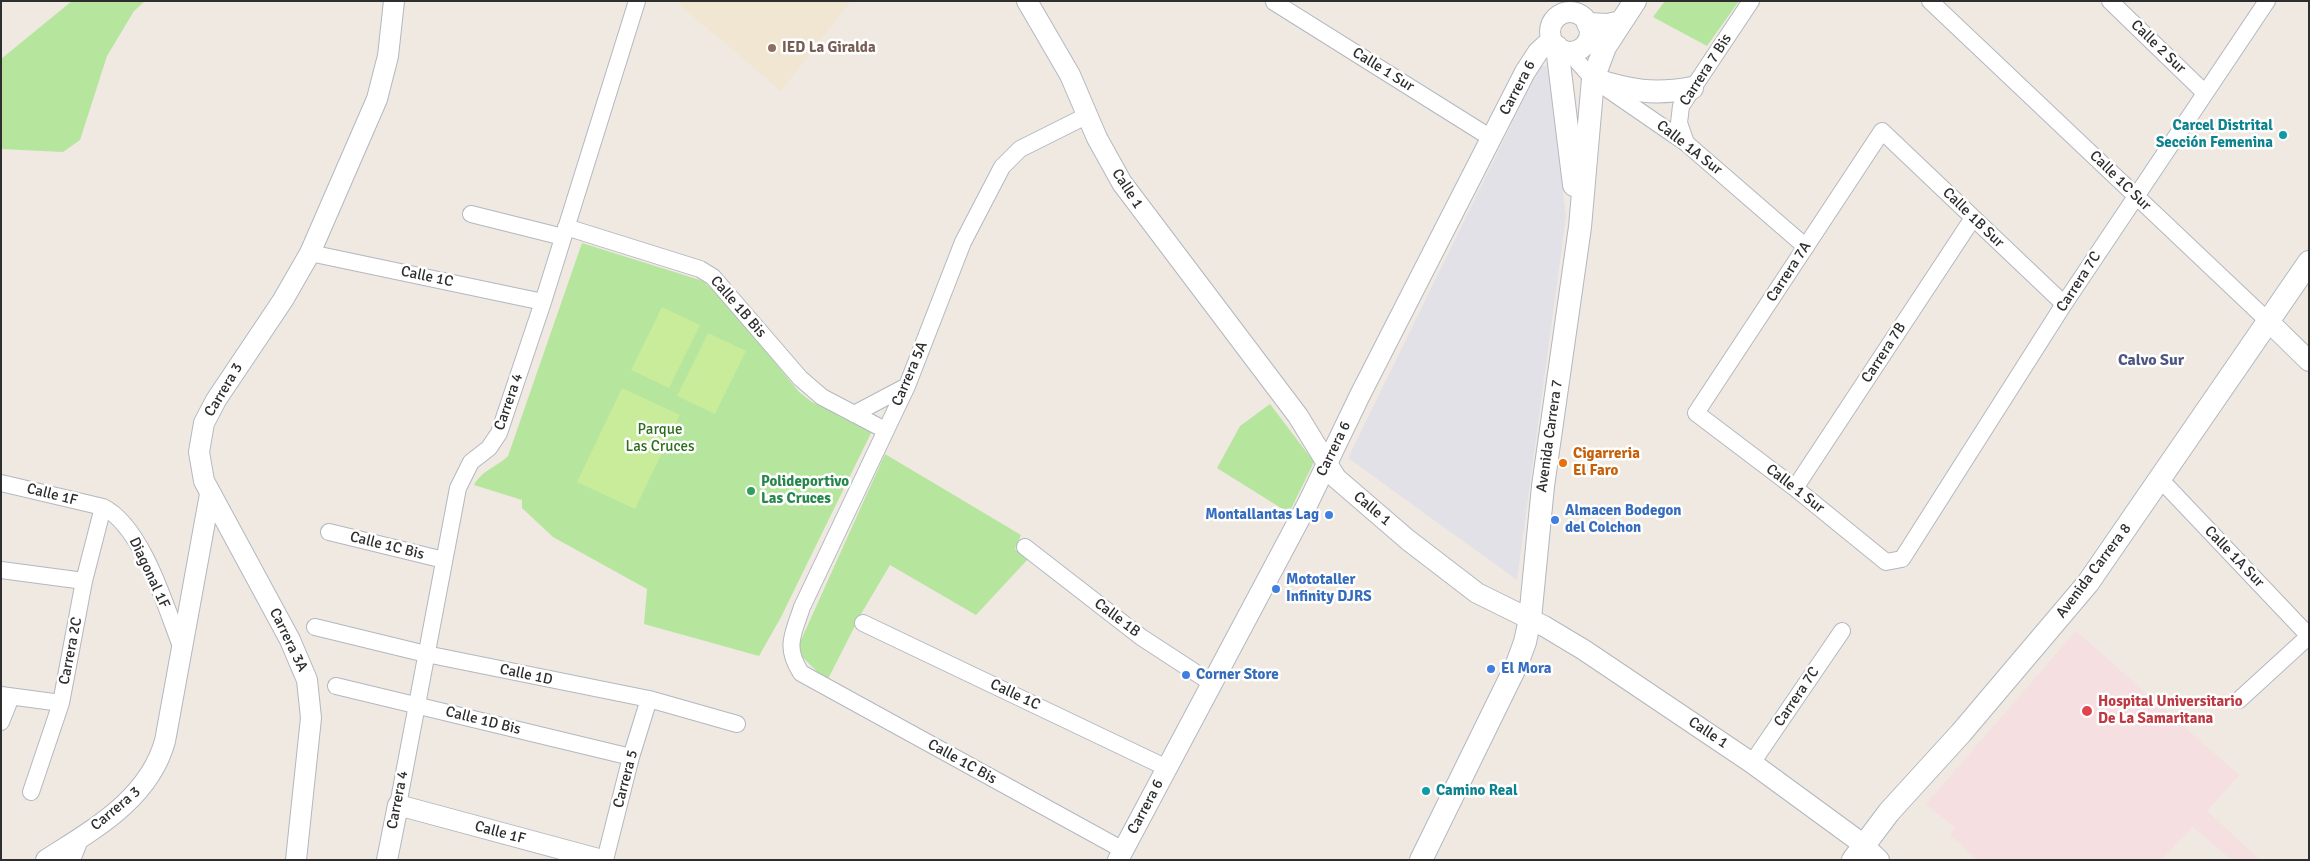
<!DOCTYPE html>
<html>
<head>
<meta charset="utf-8">
<style>
  body { margin:0 }
  #map { position:relative; width:2310px; height:861px; overflow:hidden; background:#efe9e1; font-family:Signika,sans-serif }
  canvas { display:block }
  .frame { position:absolute; inset:0; border:2px solid #2e2e2e; pointer-events:none }
</style>
</head>
<body>
<div id="map">
<canvas width="2310" height="861"></canvas>
<div class="frame"></div>
</div>
<script>
const context = document.querySelector('canvas').getContext('2d');
context.lineJoin = 'round';
function fill(path, color) { context.fillStyle = color; context.fill(path, 'evenodd'); }
function stroke(path, color, width, dash) { context.strokeStyle = color; context.lineWidth = width; context.lineCap = dash ? 'butt' : 'round'; context.setLineDash(dash || []); context.stroke(path); }
function write(font, color, halo, rows, align = 'center') {
  context.font = font + ' Signika,sans-serif'; context.lineWidth = 5; context.setLineDash([]); context.textBaseline = 'middle'; context.strokeStyle = halo; context.fillStyle = color; for (const [text, x, y, turn = 0] of rows) {
    context.save(); context.translate(x, y); context.rotate((+turn || 0) * Math.PI / 180); context.textAlign = isNaN(turn) ? turn : align; if (halo) context.strokeText(text, 0, 0); context.fillText(text, 0, 0); context.restore();
  }
}
const industrial = new Path2D(`
  M1540 66H1547L1566 216 1517 580 1348 458Z`);
const education = new Path2D(`
  M680 1H851L781 91 680 5Z`);
const medical = new Path2D(`
  M2076 631 2239 775 2207 811 2260 860H2232L2193 827 2161 860H1977L1950 835 1955 828 1926 804Z`);
const green = new Path2D(`
  M72 1H145L134 11 107 56 80 140 63 152 1 149V59Z
  M1665 1H1739L1707 46 1653 17Z
  M582 243 703 281 726 302 799 392 812 402 873 429 781 617 759 656 644 624 647 589 553 537 522 508V500L474 485C482 470 497 467 508 456Z
  M1270 404 1314 462 1289 513 1217 468 1240 426Z
  M885 454 1021 535 1015 549 1028 559 976 615 890 565 861 614 827 681 796 651Z`);
const pitch = new Path2D(`
  M662 307 700 325 669 388 631 370Z
  M708 333 746 351 715 414 677 396Z
  M622 388 680 415 635 509 577 482Z`);
const minor = new Path2D(`
  M1930 1 2268 321
  M2110 1 2205 93
  M1274 2 1491 138
  M1569 52 1593 79 1686 143 1806 247
  M1088 115 1020 149 1002 167 963 242 907 386 802 607C793 635 784 646 801 673L1123 850
  M1686 143 1679 123 1681 106 1751 1
  M471 214 563 237
  M566 227 700 269 713 277 800 378 822 397 885 430
  M310 253 543 302
  M2064 304 1882 131 1696 413 1795 488 1886 562 1902 559 2064 304 2267 1
  M854 414 907 386
  M2160 479 2309 636
  M1 483 103 507C143 527 166 608 182 649
  M1795 488 1973 218
  M329 532 444 560
  M1025 547 1141 637 1213 684
  M1 570 84 581
  M863 623 1167 768
  M315 627 426 654 649 699 737 724
  M336 686 631 757
  M1 695 61 703
  M2239 700 2309 636
  M1 722 11 697
  M1752 763 1842 631
  M31 792 61 703 84 581 103 507
  M398 805 458 488 471 462 489 448 499 433 543 302 637 1
  M72 860 81 837
  M605 860 631 757 649 699`);
const tertiary = new Path2D(`
  M1027 1 1070 75 1097 138 1122 183 1298 416 1336 478 1408 540 1477 593 1544 626 1584 650 1752 763 1860 842 1879 860
  M1550 32a20 20 0 1 1 40 0a20 20 0 1 1-40 0Z
  M2268 321 2309 361
  M46 860C94 829 149 799 165 741L210 494
  M296 860 311 718 307 680 290 640 204 481 199 452 204 423 216 400 283 300 310 253 377 99 388 56 394 1
  M387 860 398 805 602 860
  M1118 860 1308 503 1360 395 1525 72 1538 52 1551 40`);
const secondary = new Path2D(`
  M1588 24 1608 25 1621 22
  M1557 47 1574 185
  M1593 79C1629 91 1654 95 1692 88
  M1421 860 1517 664 1525 642 1530 619 1543 486 1580 227 1593 79 1605 47 1635 1
  M1853 860 1889 812 1961 733 2088 583 2309 262`);
const markers = [
  [772,48,5,"#8d6e63"],
  [2283,135,5,"#0f9aa8"],
  [1563,463,5,"#e8710a"],
  [751,491,5,"#2e9e5b"],
  [1329,515,5,"#3f7fe0"],
  [1555,520,5,"#3f7fe0"],
  [1276,589,5,"#3f7fe0"],
  [1491,669,5,"#3f7fe0"],
  [1186,675,5,"#3f7fe0"],
  [2087,711,6,"#e0444e"],
  [1426,791,5,"#0f9aa8"]
];
const streetNames = [
  ["Calle 2 Sur",2158,47,44],
  ["Calle 1 Sur",1383,70,32],
  ["Carrera 7 Bis",1706,70,-57],
  ["Carrera 6",1518,88,-62],
  ["Calle 1A Sur",1689,148,38],
  ["Calle 1C Sur",2120,181,44],
  ["Calle 1",1127,189,57],
  ["Calle 1B Sur",1973,218,44],
  ["Carrera 7A",1789,272,-57],
  ["Calle 1C",427,277,12],
  ["Carrera 7C",2079,282,-57],
  ["Calle 1B Bis",738,307,49],
  ["Carrera 7B",1884,353,-57],
  ["Carrera 5A",910,374,-67],
  ["Carrera 3",224,390,-59],
  ["Carrera 4",509,402,-71],
  ["Avenida Carrera 7",1550,436,-82],
  ["Carrera 6",1334,449,-64],
  ["Calle 1 Sur",1795,489,38],
  ["Calle 1F",52,495,14],
  ["Calle 1",1372,509,40],
  ["Calle 1C Bis",387,546,14],
  ["Calle 1A Sur",2234,557,46],
  ["Avenida Carrera 8",2094,571,-53],
  ["Diagonal 1F",149,573,65],
  ["Calle 1B",1117,618,37],
  ["Carrera 3A",288,640,64],
  ["Carrera 2C",71,651,-79],
  ["Calle 1D",526,675,12],
  ["Calle 1C",1015,695,25],
  ["Carrera 7C",1797,697,-56],
  ["Calle 1D Bis",483,721,14],
  ["Calle 1",1708,733,34],
  ["Calle 1C Bis",962,762,29],
  ["Carrera 5",626,779,-75],
  ["Carrera 4",398,800,-79],
  ["Carrera 6",1146,807,-62],
  ["Carrera 3",116,809,-40],
  ["Calle 1F",500,833,15]
];
const educationNames = [
  ["IED La Giralda",782,48]
];
const cultureNames = [
  ["Carcel Distrital",2273,126],
  ["Sección Femenina",2273,143],
  ["Camino Real",1436,791,"left"]
];
const parkNames = [
  ["Parque",660,430],
  ["Las Cruces",660,447]
];
const foodNames = [
  ["Cigarreria",1573,454],
  ["El Faro",1573,471]
];
const leisureNames = [
  ["Polideportivo",761,482],
  ["Las Cruces",761,499]
];
const shopNames = [
  ["Almacen Bodegon",1565,511],
  ["del Colchon",1565,528],
  ["Montallantas Lag",1319,515,"right"],
  ["Mototaller",1286,580],
  ["Infinity DJRS",1286,597],
  ["El Mora",1501,669],
  ["Corner Store",1196,675]
];
const healthNames = [
  ["Hospital Universitario",2098,702],
  ["De La Samaritana",2098,719]
];
const neighbourhoodNames = [
  ["Calvo Sur",2151,361]
];
fill(industrial, '#e3e1e8');
fill(education, '#f0e6d1');
fill(medical, '#f5dfe0');
fill(green, '#b6e59e');
fill(pitch, '#c9ec9a');
stroke(minor, '#b4b7c1', 18);
stroke(tertiary, '#b4b7c1', 22);
stroke(secondary, '#b4b7c1', 24);
stroke(minor, '#fff', 16);
stroke(tertiary, '#fff', 20);
stroke(secondary, '#fff', 22);
for (const [x, y, r, color] of markers) { const dot = new Path2D(); dot.arc(x, y, r, 0, 2 * Math.PI); context.fillStyle = color; context.fill(dot); stroke(dot, '#fff', 2); }
write('15px', '#2e2e2e', '#fff', streetNames);
write('bold 15px', '#785e54', '#fff', educationNames, 'left');
write('bold 15px', '#0d838f', '#fff', cultureNames, 'right');
write('15px', '#2c6e1b', '#fff', parkNames);
write('bold 15px', '#c56008', '#fff', foodNames, 'left');
write('bold 15px', '#27864d', '#fff', leisureNames, 'left');
write('bold 15px', '#366cbe', '#fff', shopNames, 'left');
write('bold 15px', '#be3a42', '#fff', healthNames, 'left');
write('bold 16px', '#4d5680', '#fff', neighbourhoodNames);
</script>
</body>
</html>
